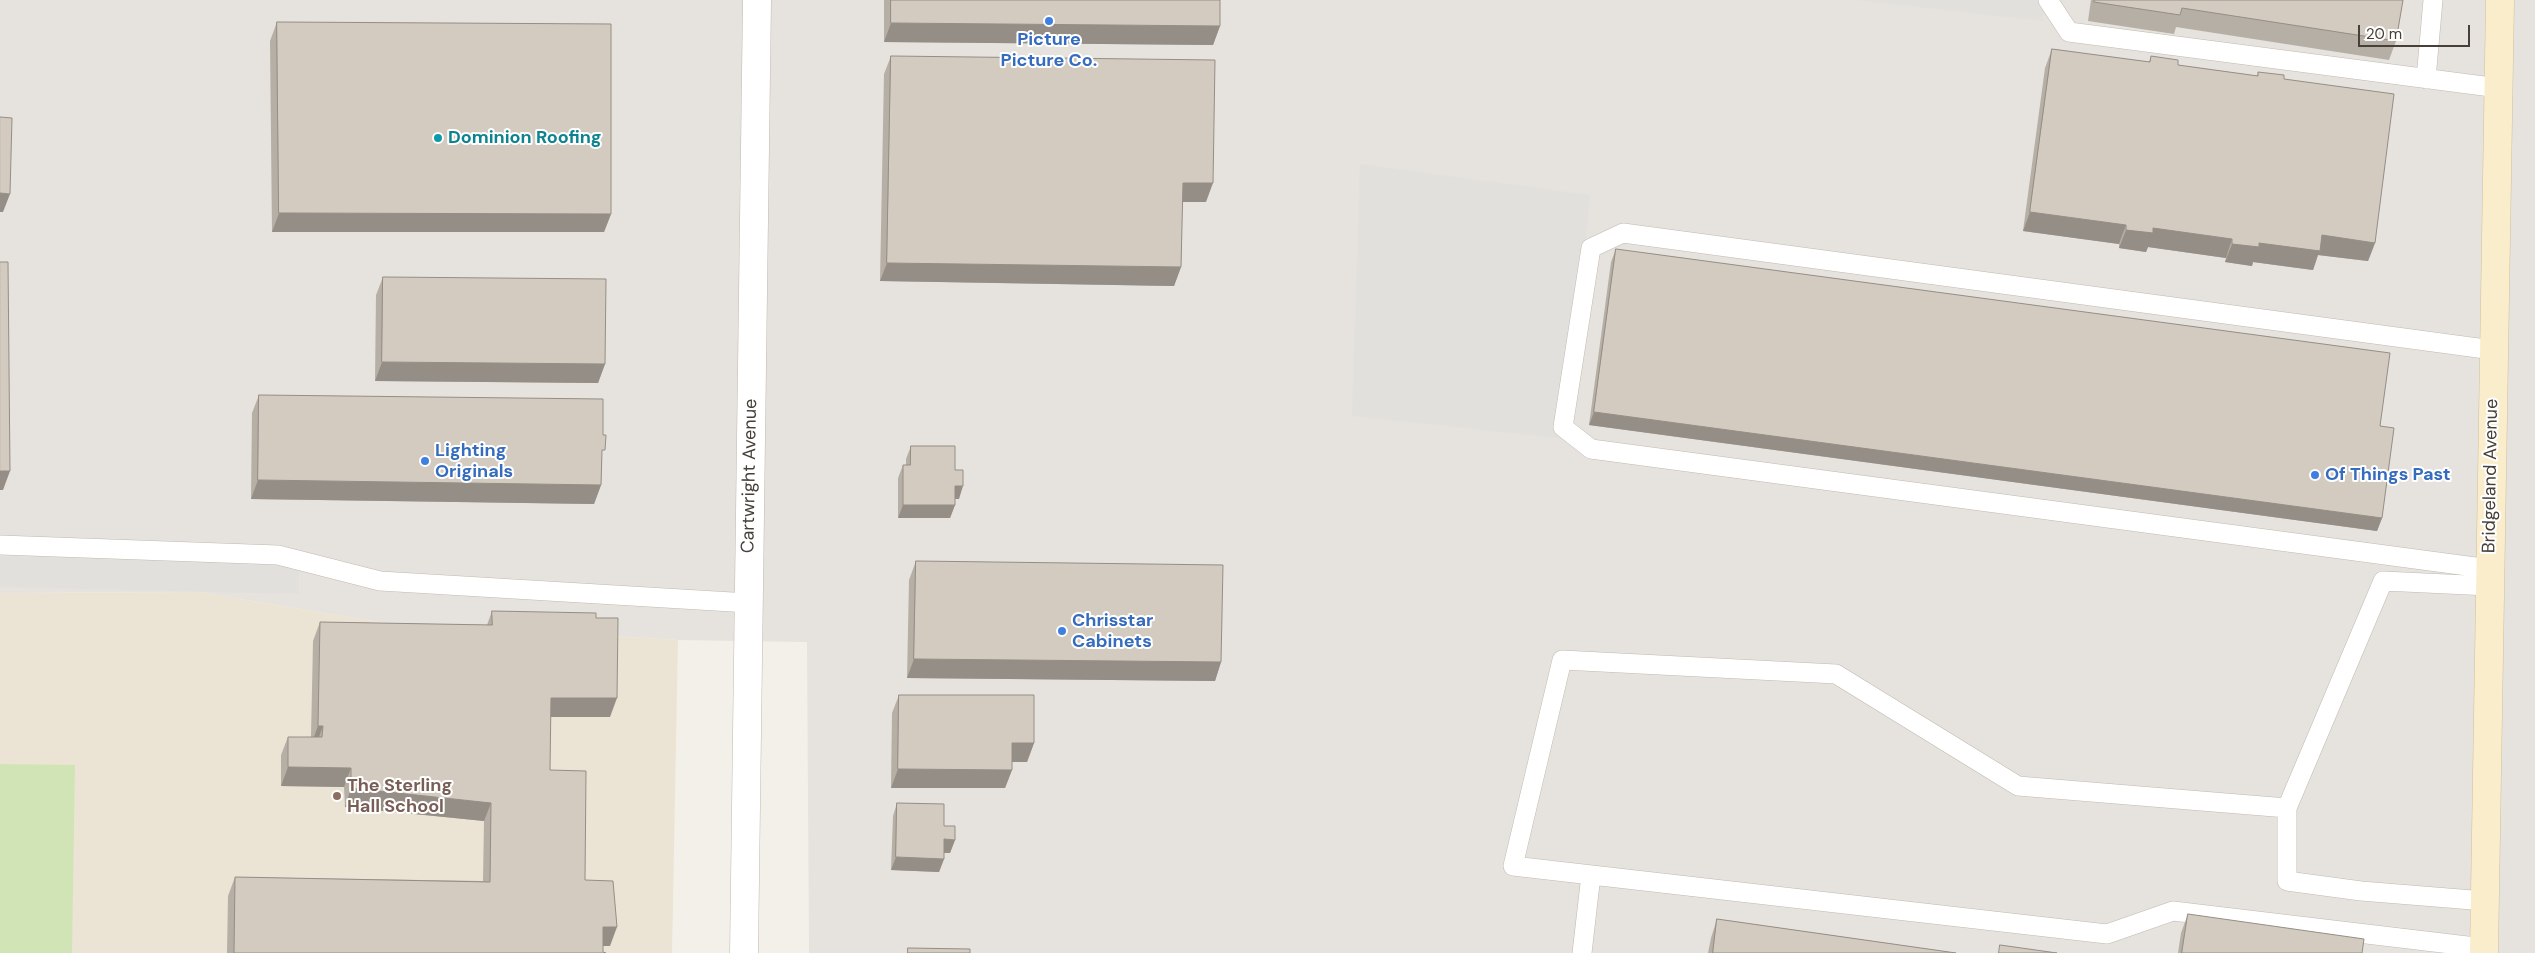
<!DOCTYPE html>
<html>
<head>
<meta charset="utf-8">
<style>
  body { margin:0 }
  #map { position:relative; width:2535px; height:953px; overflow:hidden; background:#f3f0e9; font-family:"DM Sans",sans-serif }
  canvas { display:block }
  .scale { position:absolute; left:2358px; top:25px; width:112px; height:22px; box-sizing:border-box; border:2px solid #464038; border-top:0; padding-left:6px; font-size:15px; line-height:18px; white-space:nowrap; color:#464038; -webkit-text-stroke:4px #fff; paint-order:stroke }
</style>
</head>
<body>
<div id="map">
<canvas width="2535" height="953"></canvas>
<div class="scale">20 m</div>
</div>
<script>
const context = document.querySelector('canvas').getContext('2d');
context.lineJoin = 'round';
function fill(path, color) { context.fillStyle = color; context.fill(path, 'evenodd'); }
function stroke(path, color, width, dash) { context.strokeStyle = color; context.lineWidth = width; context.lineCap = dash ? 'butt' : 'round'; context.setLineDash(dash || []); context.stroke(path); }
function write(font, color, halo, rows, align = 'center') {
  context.font = font + ' "DM Sans",sans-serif'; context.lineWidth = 4; context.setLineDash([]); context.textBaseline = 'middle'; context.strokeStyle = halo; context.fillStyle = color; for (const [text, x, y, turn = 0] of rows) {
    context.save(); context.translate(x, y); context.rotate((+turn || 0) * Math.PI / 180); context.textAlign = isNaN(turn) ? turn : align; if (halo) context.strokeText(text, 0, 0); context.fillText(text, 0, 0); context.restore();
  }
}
const industrial = new Path2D(`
  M0 0H2535V953H809L807 642 678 640 386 623 197 592 0 593Z`);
const education = new Path2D(`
  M197 592 386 623 678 640 672 953H0V593Z`);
const green = new Path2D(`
  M0 764 75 765 72 953H0Z`);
const parking = new Path2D(`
  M1856 0H2045L2043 21Z
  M1360 164 1590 195 1567 439 1352 416Z
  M0 556 299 563V594L0 587Z`);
const lane = new Path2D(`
  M2048 0 2069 32 2499 88
  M2426 79 2433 0
  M0 545 278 555 380 581 749 603
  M2490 569 1591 449 1563 427 1591 248 1623 233 2493 350
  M2287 808 2018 786 1836 674 1562 660 1513 866 2107 934 2173 911 2484 948
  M2485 901 2361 891 2287 881V808L2383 581 2489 586
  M1582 953 1591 875`);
const street = new Path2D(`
  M744 953 757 0`);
const secondary = new Path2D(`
  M2484 953 2500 0`);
const wall = new Path2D(`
  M884 0H1220V26L1213 45 884 42Z
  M2091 0H2403L2396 41 2389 60 2176 27 2174 34 2088 21Z
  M277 22 611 214 604 232H272L270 41Z
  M2052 49 2149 62 2151 56 2178 65 2257 76 2258 72 2284 79 2375 243 2368 261 2318 255 2313 270 2253 262 2252 266 2225 262 2226 258 2148 247 2146 252 2119 248V244L2023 231 2045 68Z
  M891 56 1206 202H1182L1181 267 1174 286 880 281 884 74Z
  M1616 249 2380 426 2382 518 2377 531 1589 425 1611 262Z
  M383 277 605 364 598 383 375 381 376 295Z
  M259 395 602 458 601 485 594 504 251 499 252 413Z
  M911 446 955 470 959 499H955V505L950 518H898V478L903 465H906V459Z
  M916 561 1221 662 1215 681 907 678 909 580Z
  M492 611 596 618 610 717H550V770L585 880 610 946H603V952L606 953H227L228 896 235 877 483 881 484 821 345 807 344 787 281 786V755L288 737H311L313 641 320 622 487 625Z
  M899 695 1034 743 1027 762H1012V770L1005 788H891L892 713Z
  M897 803 944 826 955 840 950 853H944V859L939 872 891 870 893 816Z
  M2188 914 2362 953H2178L2181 933Z
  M1717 919 1956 953H1708L1711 938Z`);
const shadedWall = new Path2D(`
  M891 23 1220 26 1213 45 884 42Z
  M1183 183H1213L1206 202H1176Z
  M0 193 10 194 3 212H0Z
  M2030 212 2126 225 2119 244 2023 231Z
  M279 213 611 214 604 232H272Z
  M2153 228 2232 239 2226 258 2148 247 2146 252 2119 248 2126 230Z
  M2322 235 2375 243 2368 261 2318 255 2313 270 2253 262 2252 266 2225 262 2232 244 2259 243Z
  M887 263 1181 267 1174 286 880 281Z
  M382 362 605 364 598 383 375 381Z
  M1594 412 2382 518 2377 531 1589 425Z
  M0 471H10L3 490H0Z
  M258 480 601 485 594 504 251 499Z
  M955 486H963L959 499H950Z
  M903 505H955L950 518H898Z
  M914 659 1221 662 1215 681 907 678Z
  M551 698H617L610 717H544Z
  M318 726H323L316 745H311Z
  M1012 743H1034L1027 762H1005Z
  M288 767 351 768 344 787 281 786Z
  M898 769 1012 770 1005 788H891Z
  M351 788 491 803 484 821 345 807Z
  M944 839 955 840 950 853H939Z
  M896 857 944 859 939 872 891 870Z
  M603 927H617L610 946H597Z`);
const building = new Path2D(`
  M891 0H1220V26L891 23Z
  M2095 0H2403L2396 41 2182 8 2180 15 2094 2Z
  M277 22 611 24V214L279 213Z
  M2052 49 2150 62 2151 56 2178 60V65L2258 76V72L2284 75V79L2394 94 2375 243 2322 235 2320 251 2259 243V247L2232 244V239L2153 228V233L2126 230V225L2030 212Z
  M891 56 1215 60 1213 183H1183L1181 267 887 263Z
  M0 117 12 118 10 194 0 193Z
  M1616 249 2390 353 2380 426 2394 428 2382 518 1594 412Z
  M0 262H8L10 471H0Z
  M383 277 606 279 605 364 382 362Z
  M259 395 603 399V435H606L605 450H602L601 485 258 480Z
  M911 446H955V470H963V486H955V505H903V465H910Z
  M916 561 1223 565 1221 662 914 659Z
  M492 611 596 613V618H618L617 698H551L550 770 586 771 585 880 613 881 617 927H603V952L606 953H234L235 877 490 882 491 803 351 788V768L288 767V737H322L323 726H318L320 622 492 625Z
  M899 695H1034V743H1012V770L898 769Z
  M897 803 944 804V826H955V840L944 839V859L896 857Z
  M2188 914 2364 939 2362 953H2182Z
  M1717 919 1956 953H1713Z
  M2000 945 2057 953H1999Z
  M908 948 970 949V953H908Z`);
const markers = [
  [1049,21,5,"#3f7fe0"],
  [438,138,5,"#0f9aa8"],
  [425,461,5,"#3f7fe0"],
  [2315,475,5,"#3f7fe0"],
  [1062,631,5,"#3f7fe0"],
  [337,796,5,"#8d6e63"]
];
const shopNames = [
  ["Picture",1049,40,"center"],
  ["Picture Co.",1049,61,"center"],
  ["Lighting",435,451],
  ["Originals",435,472],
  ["Of Things Past",2325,475],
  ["Chrisstar",1072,621],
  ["Cabinets",1072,642]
];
const cultureNames = [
  ["Dominion Roofing",448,138]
];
const streetNames = [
  ["Cartwright Avenue",750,476,-89],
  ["Bridgeland Avenue",2491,476,-89]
];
const educationNames = [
  ["The Sterling",347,786],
  ["Hall School",347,807]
];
fill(industrial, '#e6e2de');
fill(education, '#ebe4d4');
fill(green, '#d1e4b6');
fill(parking, '#e2e0dd');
stroke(lane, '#c1baaf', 20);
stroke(street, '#c1baaf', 29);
stroke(secondary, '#cfc09d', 29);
stroke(lane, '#fff', 19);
stroke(street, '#fff', 28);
stroke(secondary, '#faedcc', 28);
fill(wall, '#b6afa5');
fill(shadedWall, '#948e86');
fill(building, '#d4cbc0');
stroke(building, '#948e86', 1);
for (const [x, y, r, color] of markers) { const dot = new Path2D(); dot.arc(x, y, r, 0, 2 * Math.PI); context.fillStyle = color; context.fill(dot); stroke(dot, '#fff', 2); }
write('bold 18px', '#366cbe', '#fff', shopNames, 'left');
write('bold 18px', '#0d838f', '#fff', cultureNames, 'left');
write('18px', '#464038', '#fff', streetNames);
write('bold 18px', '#785e54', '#fff', educationNames, 'left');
</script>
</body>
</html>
